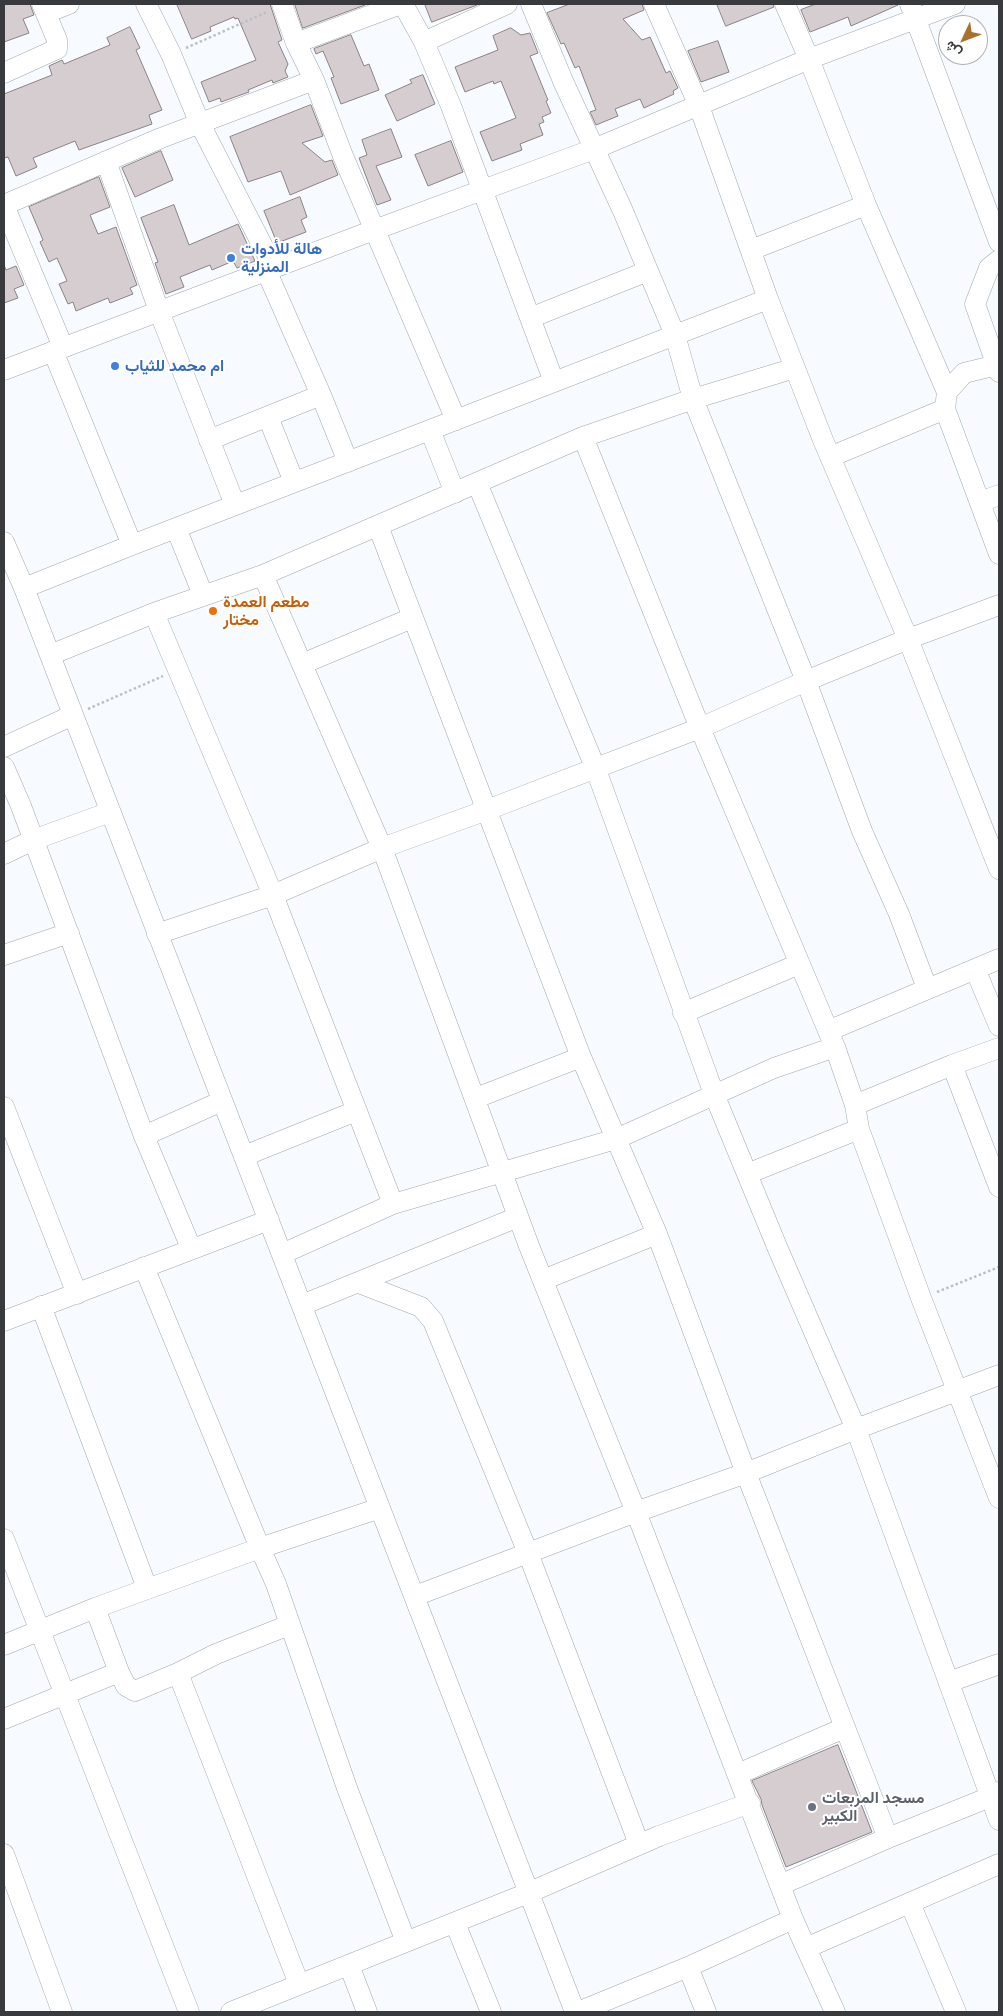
<!DOCTYPE html>
<html>
<head>
<meta charset="utf-8">
<style>
  body { margin:0 }
  #map { position:relative; width:1003px; height:2016px; overflow:hidden; background:#f7fbff; font-family:"IBM Plex Sans",Vazirmatn,sans-serif }
  canvas { display:block }
  .frame { position:absolute; inset:0; border:5px solid #383a3d; pointer-events:none }
  .north { position:absolute; left:938px; top:15px; width:50px; height:50px; box-sizing:border-box; background:#fff; border:1px solid #afb0b1; border-radius:50%; rotate:227deg; font-size:14px; font-weight:700; line-height:20px; text-align:center; color:#383a3d }
  .north::after { content:''; display:block; margin:auto; width:18px; height:22px; background:#a8712c; clip-path:polygon(50% 0,100% 100%,50% 72%,0 100%) }
</style>
</head>
<body>
<div id="map">
<canvas width="1003" height="2016"></canvas>
<div class="frame"></div>
<div class="north">ش</div>
</div>
<script>
const context = document.querySelector('canvas').getContext('2d');
context.lineJoin = 'round';
function fill(path, color) { context.fillStyle = color; context.fill(path, 'evenodd'); }
function stroke(path, color, width, dash) { context.strokeStyle = color; context.lineWidth = width; context.lineCap = dash ? 'butt' : 'round'; context.setLineDash(dash || []); context.stroke(path); }
function write(font, color, halo, rows, align = 'center') {
  context.font = font + ' "IBM Plex Sans",Vazirmatn,sans-serif'; context.lineWidth = 4; context.setLineDash([]); context.textBaseline = 'middle'; context.strokeStyle = halo; context.fillStyle = color; for (const [text, x, y, turn = 0] of rows) {
    context.save(); context.translate(x, y); context.rotate((+turn || 0) * Math.PI / 180); context.textAlign = isNaN(turn) ? turn : align; if (halo) context.strokeText(text, 0, 0); context.fillText(text, 0, 0); context.restore();
  }
}
const building = new Path2D(`
  M4 4H30L34 15 23 19 29 33 4 42Z
  M177 4H270L282 40 278 42 288 64 285 71 288 77 273 83 272 80 248 90 249 92 221 102 220 98 209 102 201 82 256 60 238 18 235 19 234 17 210 27 211 31 192 39Z
  M295 4H365V5L303 28Z
  M425 4H477V5L432 22Z
  M570 4H642L644 10 623 19 642 40 650 37 666 73 670 71 678 88 673 91 674 94 644 108 640 99 615 109 618 116 596 125 590 112 596 110 579 66 575 68 564 43 561 44 547 13Z
  M717 4H773L774 7 726 26Z
  M816 4H898V5L851 26 848 17 810 32 801 10Z
  M130 27 140 48 136 50 162 110 149 115 152 124 79 150 75 141 33 158 37 167 16 176 8 157 4 158V94L52 75 49 66 62 60 64 64 110 45 107 38Z
  M511 28 521 35 530 33 538 53 530 56 548 100 546 101 551 113 542 117 544 122 539 124 543 135 520 144 522 150 492 161 480 132 516 118 501 81 494 84 493 81 465 92 455 67 498 50 493 36Z
  M351 35 364 66 369 64 379 90 341 104 331 78 334 77 323 51 316 54 314 49Z
  M718 41 729 72 701 82 688 51Z
  M423 75 435 104 397 121 385 95 412 83 410 80Z
  M311 105 323 136 302 143 325 162 332 160 338 175 290 195 281 171 248 182 230 137Z
  M391 129 402 157 376 166 391 200 377 205 359 158 367 155 362 140Z
  M451 141 463 172 428 186 415 155Z
  M161 151 173 180 135 197 122 168Z
  M99 177 110 207 90 215 98 234 116 227 137 285 130 288 133 294 110 303 108 298 76 311 73 302 68 304 59 284 67 281 57 258 49 262 40 242 43 240 29 207Z
  M300 197 307 217 301 220 306 232 277 243 264 211Z
  M174 205 189 245 238 224 255 261 237 268 233 261 212 270 210 265 180 277 184 287 166 294 155 263 158 262 141 218Z
  M4 265 6 270 16 266 24 285 14 289 18 298 4 303Z
  M838 1745 872 1832 786 1867 762 1805 761 1799 752 1781Z`);
const path = new Path2D(`
  M186 48 267 12
  M88 709 163 676
  M937 1292 999 1267`);
const minor = new Path2D(`
  M146 4 171 54 200 124 274 268
  M282 4 296 43 401 4
  M403 4 424 42 451 106 554 382 768 299
  M531 4 563 81 623 211 675 335 693 399 806 681 862 831 899 914 927 988
  M654 4 699 106 768 299 823 440 908 639 999 869
  M785 4 809 59 866 205 947 392 945 409 999 554
  M910 4 999 242
  M46 13 69 4
  M424 42 507 4
  M296 43 314 80 343 156 456 420
  M4 73 57 49V40L42 4
  M106 161 159 311 235 505
  M4 205 161 138 314 80
  M4 205 63 347
  M751 250 866 205
  M999 260 989 268 975 304 999 372
  M530 318 648 271
  M53 351 132 545 176 528 203 595
  M4 370 374 230 594 149 809 59 955 4
  M947 392 964 373 997 365
  M321 395 348 462
  M268 417 294 482
  M430 430 455 493
  M583 437 700 728 835 1047 855 1105 859 1129 921 1298 999 1498
  M209 440 321 395 266 270
  M830 457 945 409
  M477 483 595 767 714 1094 778 1249 856 1429 999 1820
  M980 502 999 495
  M378 526 581 1057 657 1234 746 1473 888 1838
  M176 528 554 382
  M4 542 24 588 575 2012
  M263 575 382 848 529 1246 636 1512 793 1919 835 2012
  M24 588 132 545
  M154 613 273 895 393 1204
  M50 655 154 613 263 575 583 437 693 399 795 368
  M302 664 412 618
  M4 747 73 715
  M4 767 21 806 144 1136 191 1248
  M4 854 33 840 110 812
  M157 934 273 895 382 848 487 810 700 728 806 681 908 639 999 605
  M4 955 69 933
  M975 969 999 1026
  M683 1013 799 964
  M828 1031 999 959
  M952 1065 999 1187
  M476 1098 581 1057
  M855 1105 952 1065 999 1048
  M4 1107 77 1294
  M144 1136 222 1101
  M244 1156 356 1111
  M747 1174 859 1129
  M282 1254 393 1204 616 1139 774 1068 835 1047
  M144 1267 260 1548 380 1508
  M543 1280 657 1234
  M359 1283 421 1307 433 1321 528 1553 639 1844
  M302 1305 518 1217
  M41 1306 147 1588
  M4 1321 269 1220
  M4 1539 189 2012
  M415 1596 636 1512 746 1473 856 1429 999 1375
  M289 1625 216 1654 178 1673 299 1984
  M4 1645 95 1608
  M119 1672 126 1686 135 1691 178 1673
  M949 1682 999 1664
  M4 1719 119 1672 95 1608 260 1548 276 1584 347 1788 406 1942
  M738 1774 844 1728
  M4 1854 62 2012
  M780 1885 888 1838 990 1797 999 1792
  M910 1903 956 2012
  M455 1923 491 2012
  M806 1948 999 1864
  M349 1965 367 2012
  M688 1967 706 2012
  M231 2012 528 1893 659 1836 750 1803
  M578 2012 688 1967 793 1919`);
const markers = [
  [231,258,5,"#3f7fe0"],
  [115,366,5,"#3f7fe0"],
  [213,611,5,"#e8710a"],
  [812,1807,5,"#6b7280"]
];
const shopNames = [
  ["هالة للأدوات",241,249],
  ["المنزلية",241,267],
  ["ام محمد للثياب",125,366]
];
const foodNames = [
  ["مطعم العمدة",223,602],
  ["مختار",223,620]
];
const worshipNames = [
  ["مسجد المربعات",822,1798],
  ["الكبير",822,1816]
];
fill(building, '#d6cdd0');
stroke(building, '#8b8285', 1);
stroke(minor, '#a2a8ad', 21);
stroke(path, '#bcbfc3', 2.5, [2.5, 2.5]);
stroke(minor, '#fff', 20);
for (const [x, y, r, color] of markers) { const dot = new Path2D(); dot.arc(x, y, r, 0, 2 * Math.PI); context.fillStyle = color; context.fill(dot); stroke(dot, '#fff', 2); }
write('bold 16px', '#366cbe', '#fff', shopNames, 'left');
write('bold 16px', '#c56008', '#fff', foodNames, 'left');
write('bold 16px', '#5b616d', '#fff', worshipNames, 'left');
</script>
</body>
</html>
